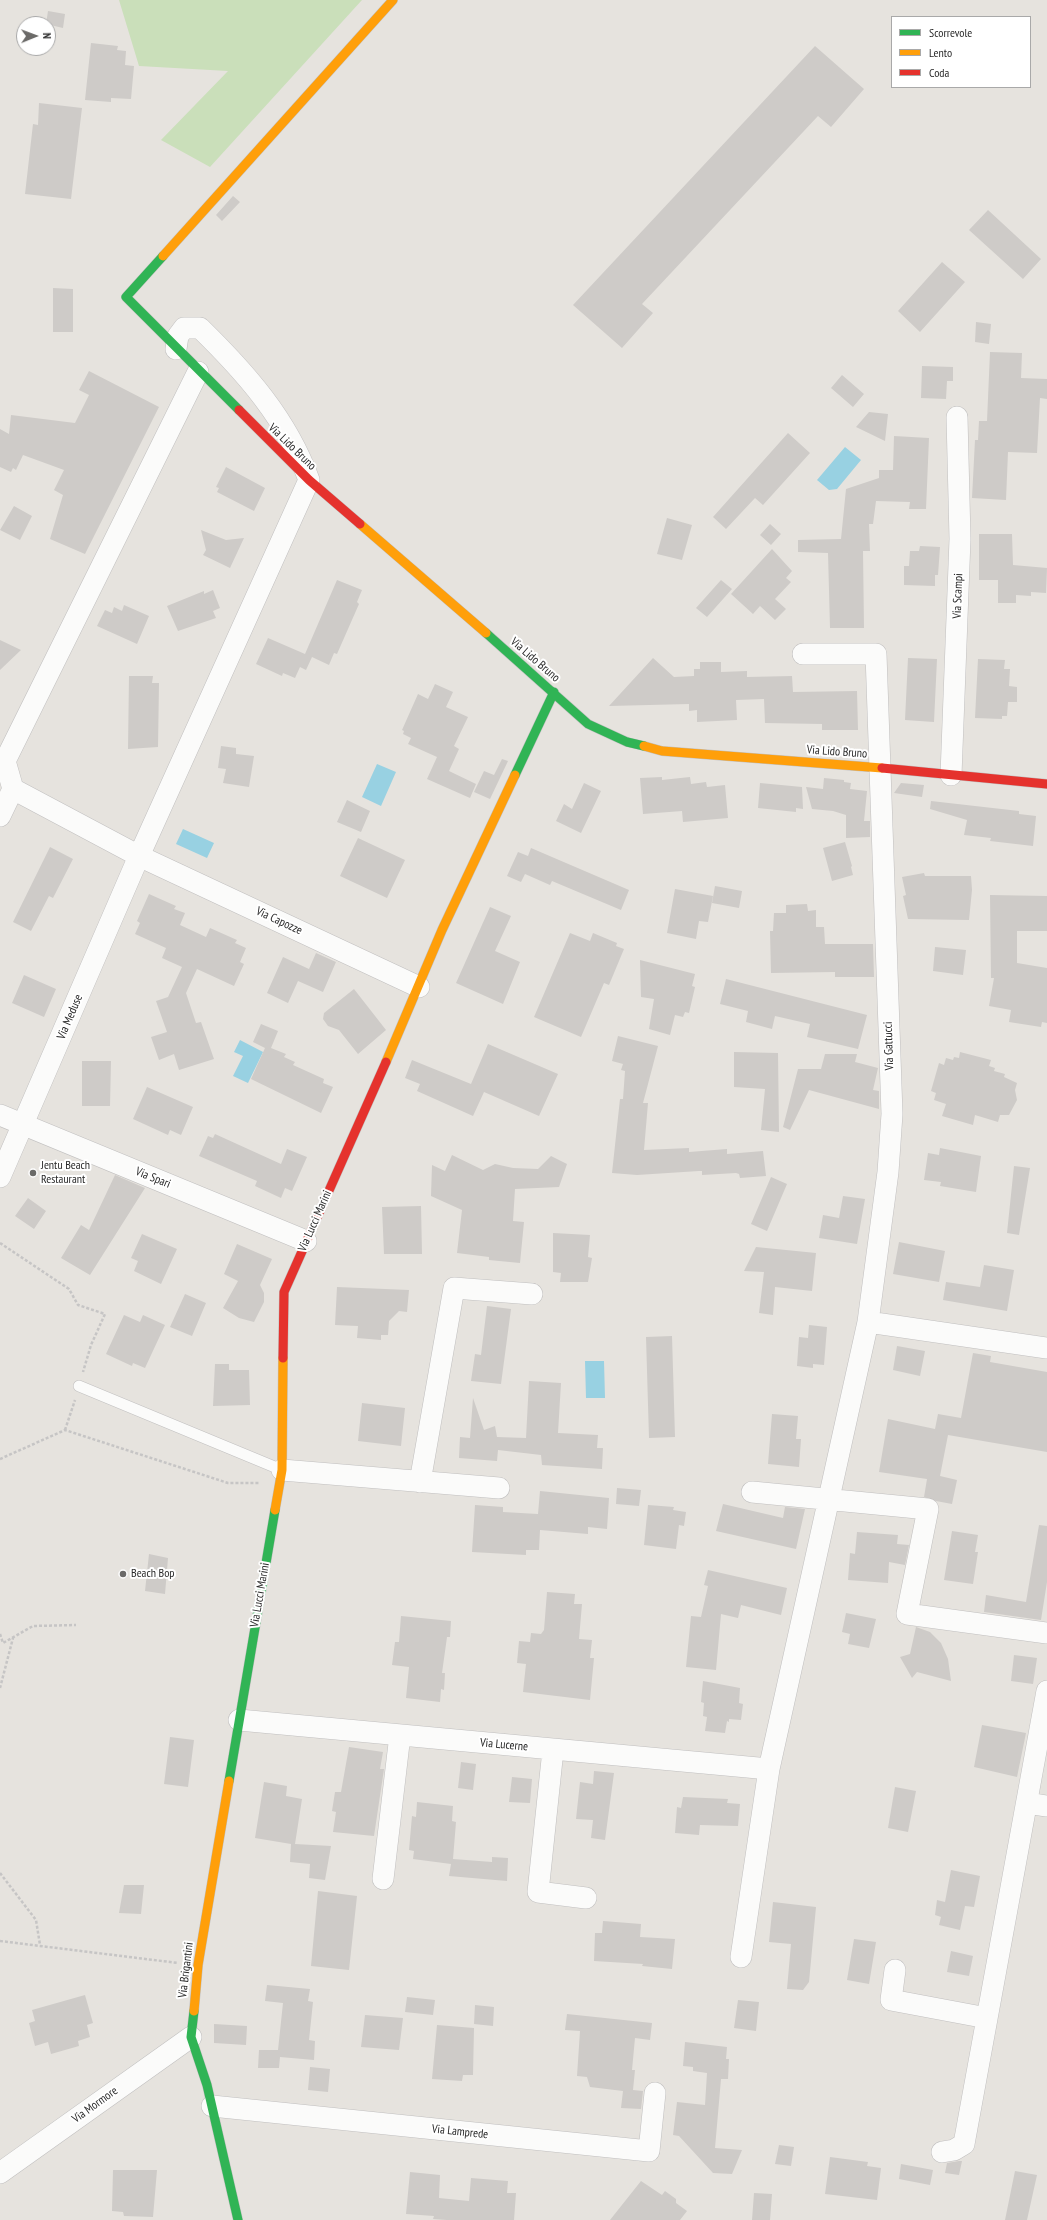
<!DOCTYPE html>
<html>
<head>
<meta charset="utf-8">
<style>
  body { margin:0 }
  #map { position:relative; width:1047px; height:2220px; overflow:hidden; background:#e6e3de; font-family:"PT Sans Narrow",sans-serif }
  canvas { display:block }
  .legend { position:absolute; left:891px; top:16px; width:140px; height:72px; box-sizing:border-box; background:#fff; border:1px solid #a9a9a9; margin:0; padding:5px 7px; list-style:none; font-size:12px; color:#292929 }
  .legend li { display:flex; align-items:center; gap:8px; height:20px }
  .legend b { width:20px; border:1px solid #a9a9a9 }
  .north { position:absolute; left:16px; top:16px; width:40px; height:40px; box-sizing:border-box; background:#fff; border:1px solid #a9a9a9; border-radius:50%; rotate:89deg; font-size:11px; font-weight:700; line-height:16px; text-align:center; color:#292929 }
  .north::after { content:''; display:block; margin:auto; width:14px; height:18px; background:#6b6a68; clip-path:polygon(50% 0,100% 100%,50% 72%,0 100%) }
</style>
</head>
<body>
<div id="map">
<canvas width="1047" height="2220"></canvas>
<ul class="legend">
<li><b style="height:5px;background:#30b455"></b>Scorrevole</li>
<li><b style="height:5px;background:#ff9f0a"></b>Lento</li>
<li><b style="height:5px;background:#e5322d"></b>Coda</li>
</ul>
<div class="north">N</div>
</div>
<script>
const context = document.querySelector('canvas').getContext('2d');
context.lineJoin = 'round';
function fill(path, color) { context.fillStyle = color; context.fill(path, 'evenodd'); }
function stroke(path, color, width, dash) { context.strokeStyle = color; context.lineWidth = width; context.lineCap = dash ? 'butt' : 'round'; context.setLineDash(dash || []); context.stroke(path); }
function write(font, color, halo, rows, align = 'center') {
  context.font = font + ' "PT Sans Narrow",sans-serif'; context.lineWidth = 4; context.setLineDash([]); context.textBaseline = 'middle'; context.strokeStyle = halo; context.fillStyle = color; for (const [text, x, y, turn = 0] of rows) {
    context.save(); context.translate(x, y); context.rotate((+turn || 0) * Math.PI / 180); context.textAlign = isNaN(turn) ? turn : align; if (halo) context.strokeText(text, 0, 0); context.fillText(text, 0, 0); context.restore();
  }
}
const green = new Path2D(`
  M119 0H362L210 167 161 140 228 71 139 66Z`);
const water = new Path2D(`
  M845 447 861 460 837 489 829 490 817 480Z
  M377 764 396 772 381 806 362 797Z
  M183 829 214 843 207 858 176 844Z
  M240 1040 263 1052 248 1083 233 1076 243 1056 234 1052Z
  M585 1361H604L605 1398H586Z`);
const building = new Path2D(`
  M48 11 65 14 63 28 46 24Z
  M91 43 118 46 117 50 126 51 125 65 134 66 131 99 111 98V102L85 100Z
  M815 46 864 89 831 127 818 116 642 304 653 313 622 348 573 305Z
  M39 103 82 108 71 199 25 194 33 124 38 125Z
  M233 196 240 202 222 221 216 215Z
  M988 210 1041 259 1023 279 969 230Z
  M942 262 965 282 920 332 898 311Z
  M53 288 73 289V332H53Z
  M976 322 991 324 989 344 975 342Z
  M990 352 1022 353 1021 378 1047 379V399L1040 398 1037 453 1008 452 1006 500 972 498 975 440H978L979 421H987Z
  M922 366 953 367V381H947L946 399 921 398Z
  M89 371 159 407 85 554 50 539 63 495 54 490 64 470 23 455 16 470 13 468 11 472 0 467V429L9 434 11 415 75 423 89 395 79 390Z
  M842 375 864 394 853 407 831 388Z
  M869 412 888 414 885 441 856 427Z
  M788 433 810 453 763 505 755 498 726 529 713 517Z
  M894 436 929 438 926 509H909L910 502 876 501 873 524H869L870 551H863L864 628H830L828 553 798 552V540L841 539 846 489 879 478V470H893Z
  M226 467 265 488 254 511 217 492 219 488 216 487Z
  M14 506 32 516 20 540 0 530Z
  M667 518 692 525 682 560 657 554Z
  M770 524 781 534 771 545 760 535Z
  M201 530 226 540 244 538 230 568 203 555 206 550Z
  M979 534H1012L1013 565 1047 568 1046 593 1031 592V596L1016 595V603H998V580H979Z
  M920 546 940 547 938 575H935V586L904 585V566H909L910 551H919Z
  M772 549 792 571 786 578 791 582 775 599 786 609 775 620 760 606 753 614 731 594Z
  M337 580 362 590 357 602 359 604 337 654 334 653 329 665 312 657 306 670 300 667 295 678 283 673 282 676 256 664 268 638 305 654Z
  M721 580 732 589 707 617 696 608Z
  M213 590 220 608 213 611 216 618 178 631 167 606 204 591V594Z
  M124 605 149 616 137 644 97 626 105 610 112 613 114 607 122 611Z
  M0 640 21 650 0 670Z
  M653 658 674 677 694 676V669H700V662H721V672L747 671V677L792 676 793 692 857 691 858 730H822V724L765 723 764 699 736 700 737 720 697 722V710L689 711V704L609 706Z
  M908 658 937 659 934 722 905 720Z
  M978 659 1005 660 1004 669H1010L1009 686 1017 687V702H1008L1007 716H1002V719L975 718Z
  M129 676H153L152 683H159L158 747 128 749Z
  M435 684 453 692 446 707 468 717 454 746 459 749 449 771 476 784 470 798 427 779 437 757 408 744 411 738 403 734 404 731 402 730 418 694 428 699Z
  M221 746 236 748V754L254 756 249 787 223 783 226 769 218 768Z
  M502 759 508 761 490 799 474 792 484 771 494 775Z
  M662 777V780L690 777 691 784 706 782 707 787 725 785 728 818 683 822 682 811 643 814 640 778Z
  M824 778 844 780V782L851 783 850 789 867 791 864 821H870V837L846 838V815L833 811 812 809 806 787 823 789Z
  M584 783 601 791 581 833 556 821 564 804 572 809Z
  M760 783 802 787 803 809 796 808V812L758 808Z
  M901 783 924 785 922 797 894 793Z
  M347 800 370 811 361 832 337 822Z
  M931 801 1019 811V814L1036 816 1033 846 990 841 991 838 964 835 967 820 930 809Z
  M358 838 405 860 387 898 340 876Z
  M845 842 852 866 851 867 853 875 832 881 823 848Z
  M50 847 73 859 53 898 49 896 31 931 13 922Z
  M531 848 629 890 621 910 552 881 550 885 525 874 521 882 507 876 518 852 528 856Z
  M924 873 925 876H971L972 890 969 920 908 919 903 896 906 895 902 877Z
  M715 886 742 891 739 908 712 903Z
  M675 889 713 896 708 922 699 921 696 939 667 933Z
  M149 894 176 906 174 909 185 913 180 925 206 937 210 928 237 940 235 943 246 948 240 962 244 964 234 986 197 969 186 993 196 1023 201 1022 214 1059 179 1070 174 1054 159 1060 151 1037 167 1032 156 1001 168 997 182 967 162 958 166 948 135 934 140 923 137 921Z
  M990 895 1047 896V931H1017V963L1047 968V1023L1042 1022 1041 1027 1009 1022 1011 1010 989 1006 994 978H991Z
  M807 904 808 911 816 910V927H824L825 944H873L874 977H835V972L771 973 770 931H773L774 913H786V905Z
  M490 907 511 916 495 951 520 962 503 1004 456 983Z
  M570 933 590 941 593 933 617 943 616 946 624 949 609 985 604 983 581 1037 534 1017Z
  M935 947 966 950 963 975 933 971Z
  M316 953 336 962 323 992 298 981 288 1003 267 993 283 957 309 969Z
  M640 960 695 974 692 986 695 987 689 1013 685 1012 683 1017 675 1015 670 1035 649 1029 654 999 641 997Z
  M24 975 56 989 44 1017 12 1003Z
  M726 979 867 1015 858 1049 807 1037 810 1024 775 1016 772 1029 746 1022 748 1011 720 1004Z
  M354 989 386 1030 358 1054 339 1030 328 1026 323 1019 324 1013Z
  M261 1024 278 1031 271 1048 286 1054 284 1057 295 1062 293 1065 324 1079 323 1083 333 1087 321 1113 251 1079 265 1048 253 1042Z
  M618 1036 658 1046 643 1103H648L644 1150 689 1148V1152L727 1149V1154L763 1151 766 1176 740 1178 739 1174 736 1173 702 1175V1171H699L637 1175 612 1173 620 1099H623L625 1071 621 1070 623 1064 612 1061Z
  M488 1044 558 1074 539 1116 484 1092 473 1116 417 1091 420 1084 405 1078 412 1060 471 1084Z
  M734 1052 778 1053 779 1132 761 1130 765 1089 734 1087Z
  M960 1052 991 1060 989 1066 995 1068 994 1071 1005 1074 1004 1077 1017 1083 1015 1090 1017 1100 1009 1115H1000L998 1122 975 1115 973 1125 942 1116 946 1104 934 1100 936 1093 931 1091 939 1063 944 1065 946 1058 953 1060 954 1057 959 1058Z
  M825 1054H857L855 1062 878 1068 873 1090 879 1091V1109L809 1090 790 1130 783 1127 798 1069H821Z
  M82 1061H111L110 1106H82Z
  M147 1087 193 1107 181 1135 170 1130 168 1135 133 1119Z
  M215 1134 281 1164 287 1149 307 1157 292 1191 285 1188 281 1198 255 1186 257 1181 199 1156 208 1136 213 1138Z
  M940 1148 981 1156 976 1192 940 1186 941 1182 924 1180 928 1153 939 1155Z
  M452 1155 483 1170 495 1164 513 1168 538 1169 551 1156 567 1164 559 1187 515 1189 513 1221 524 1222 520 1263 489 1260V1257L457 1253 462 1210 431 1196 432 1165 445 1171Z
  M1014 1166 1030 1168 1019 1235 1007 1233Z
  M115 1175 145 1188 90 1275 61 1258 81 1225 89 1230Z
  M771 1177 787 1184 767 1231 751 1224Z
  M843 1196 865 1199 857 1244 819 1238 823 1215 839 1218Z
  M28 1198 46 1211 34 1229 15 1216Z
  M421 1206 422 1254H384L382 1207Z
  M553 1233 590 1235 588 1257 592 1258 588 1282H560L561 1273 553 1272Z
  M142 1234 177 1249 161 1284 134 1271 138 1261 131 1258Z
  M899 1242 945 1251 939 1282 893 1274Z
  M237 1244 272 1259 260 1285 264 1293V1302L254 1322 239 1318 223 1308 238 1281 224 1274Z
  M756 1247 816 1253 812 1291 775 1287 773 1315 759 1313 764 1272 744 1271Z
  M984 1265 1014 1270 1007 1311 943 1300 946 1282 980 1287Z
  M337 1287 409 1290 407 1312 399 1311 389 1321 388 1335H381V1340L357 1338 358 1326 335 1325Z
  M185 1294 206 1303 192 1336 170 1327Z
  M487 1306 511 1309 501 1384 471 1381 475 1354 481 1355Z
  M124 1315 140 1322 143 1315 165 1325 145 1368 133 1363 132 1366 106 1354Z
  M809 1325 827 1327 824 1365 813 1364V1368L797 1366 799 1337 808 1338Z
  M672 1336 675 1437 649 1438 646 1337Z
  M897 1346 925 1351 920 1376 893 1370Z
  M973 1353 991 1356 990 1362 1047 1372V1452L948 1435 940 1476 957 1480 952 1504 936 1501 924 1497 927 1479 879 1472 888 1419 935 1429 938 1414 961 1418Z
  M215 1364H229V1370H249L250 1405 213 1406Z
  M529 1381 561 1383 558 1433 598 1435 597 1448H603L602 1469 542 1465 541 1455 498 1450 497 1461 459 1458 460 1437 470 1438 473 1398 484 1430 495 1426 497 1437 526 1438Z
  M362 1403 405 1408 401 1446 358 1441Z
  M772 1414 798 1416 796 1439H801L799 1467 768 1464Z
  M617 1488 641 1490 639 1506 616 1504Z
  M540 1491 609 1498 607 1529 588 1527V1534L540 1530 539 1550H526V1555L472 1552 475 1505 503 1507V1512L538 1514Z
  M723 1504 783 1518 785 1507 805 1509 796 1549 716 1531Z
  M648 1505 674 1507 673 1510 686 1512 684 1526 679 1525 676 1549 644 1545Z
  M1039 1525 1047 1526V1582L1041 1620 984 1612 986 1595 1026 1602Z
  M952 1531 978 1535 975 1552H978L973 1584 944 1580Z
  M857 1532 898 1535 897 1544 909 1545 905 1565 889 1562 888 1583 848 1580 850 1553 855 1554Z
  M149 1554 168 1558 165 1594 145 1591Z
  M708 1570 787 1588 781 1615 741 1605 738 1618 721 1614 716 1670 686 1667 691 1616 701 1617 708 1586 704 1585Z
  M547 1592 575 1594 574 1604H582L579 1639 592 1640 590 1658H594L590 1700 523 1692 526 1664 517 1663 519 1641 530 1642 531 1633 541 1634 544 1630Z
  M846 1613 876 1619 869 1648 848 1644 850 1634 842 1632Z
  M401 1616 451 1621 450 1637H447L442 1673H445L444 1690 441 1689 440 1702 406 1698 409 1667 392 1665 395 1642H399Z
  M916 1627 930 1632 941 1643 948 1659 951 1681 917 1672 912 1678 900 1657 910 1654Z
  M1014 1655 1037 1658 1033 1684 1011 1681Z
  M703 1681 740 1688 739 1703 743 1704 741 1720 729 1719V1722L727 1721 725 1733 705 1731 707 1717 703 1716 704 1703 701 1702Z
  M982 1725 1026 1733 1017 1777 974 1767Z
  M170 1737 194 1740 188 1787 164 1784Z
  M349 1747 383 1752 380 1769H384L374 1836 333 1832 336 1812 332 1811 335 1792H341Z
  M461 1762 476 1764 473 1790 458 1788Z
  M594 1771 614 1773 605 1840 591 1838 593 1820 576 1819 580 1782 593 1784Z
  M512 1777 532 1779 530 1803 509 1802Z
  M264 1782 287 1786 286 1796 302 1799 295 1844 331 1846 325 1880 309 1878 310 1864 290 1862 291 1844 255 1838Z
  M895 1787 916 1791 908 1832 888 1828Z
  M683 1797 728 1799 727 1803 740 1804 738 1826 700 1825 699 1835 675 1833 677 1807 681 1808Z
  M417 1802 453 1806 452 1821 456 1822 453 1859 492 1862V1857L508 1858 507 1881 449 1876 451 1864 413 1859 414 1851 409 1850 412 1816 416 1817Z
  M951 1870 980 1876 974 1907 965 1906 960 1930 939 1925 941 1917 935 1915 937 1900 945 1902Z
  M124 1885H144L141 1914 119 1913Z
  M318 1891 357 1896 349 1970 311 1966Z
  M773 1902 816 1907 809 1982 803 1990 787 1989 791 1944 769 1942Z
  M603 1921 641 1924 640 1937 675 1939 672 1969 642 1966 643 1964 594 1961 595 1933H602Z
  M854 1939 876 1942 869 1984 847 1980Z
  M951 1951 973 1956 969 1976 947 1972Z
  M267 1985 310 1989 308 2001 313 2002 309 2040 315 2041 314 2060 280 2057 279 2068H258L259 2050H278L283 2003 265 2001Z
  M85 1995 93 2023 87 2025 90 2037 78 2041 79 2046 51 2054 48 2042 35 2046 29 2023 35 2021 32 2010Z
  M407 1997 435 2000 433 2015 405 2012Z
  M738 2000 759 2002 756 2031 734 2028Z
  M475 2005 494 2007 493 2026 474 2024Z
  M567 2014 652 2023 650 2040 635 2038 632 2070H635L633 2090 643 2091 641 2109 621 2108 623 2091 590 2087 587 2077 577 2076 580 2031 565 2030Z
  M365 2015 403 2018 399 2050 361 2047Z
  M214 2024 247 2026 246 2045 214 2043Z
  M437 2025 474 2028 473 2075H463L462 2081 432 2079Z
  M685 2042 727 2047 726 2059H729L728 2079H721L715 2148 742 2150 732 2174 713 2173 679 2136 673 2135 677 2102 705 2105 707 2073 693 2071V2067L683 2066Z
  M310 2067 330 2069 328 2092 308 2090Z
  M779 2145 794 2147 791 2166 775 2164Z
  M830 2157 868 2162 867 2166 881 2168 877 2200 825 2194Z
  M959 2161H962L959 2175 945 2173 947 2163Z
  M901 2164 933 2170 930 2185 899 2179Z
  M113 2170H157L153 2217 124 2216 123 2212 112 2211Z
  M1015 2171 1037 2175 1027 2220H1005Z
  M410 2172 440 2175 439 2198 469 2201 471 2178 508 2181 507 2193H516L514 2220H447L433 2219 434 2216 406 2214Z
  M641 2181 662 2195 665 2191 676 2199V2203L687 2211 680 2220H610Z
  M754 2193 772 2194 770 2220H752Z`);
const path = new Path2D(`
  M0 1243 69 1289 78 1305 105 1314 91 1345 83 1372
  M65 1430 75 1400
  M0 1459 65 1430 228 1483H259
  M0 1634 3 1643 33 1626 76 1625
  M0 1688 13 1638
  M0 1873 36 1920 40 1945
  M0 1941 178 1963`);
const lane = new Path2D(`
  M79 1386 282 1470`);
const street = new Path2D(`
  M176 349 178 336 184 328H200C245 372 287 419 309 480L139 856 13 789 5 761 198 372
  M951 775 960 539 957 417
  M0 816 13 789
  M0 1115 306 1241
  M0 1177 139 856 419 987
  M868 1322 1047 1348
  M282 1470 499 1488
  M420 1482 454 1288 532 1294
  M752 1492 928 1509 907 1614 1047 1633
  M239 1720 769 1769
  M553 1750 538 1892 586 1898
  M1027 1803 1047 1806
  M383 1879 400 1735
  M741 1957 769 1769 868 1322 888 1172 892 1114 876 654H803
  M895 1970 891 2000 987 2018
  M212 2106 649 2151 655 2093
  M942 2152 954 2150 964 2144 1047 1691
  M0 2173 191 2037`);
const fast = new Path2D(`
  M163 256 126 297 239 410
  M486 633 588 724 627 742 644 746
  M515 775 554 692
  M229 1781 275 1510
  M194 2011 191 2037 207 2085 238 2220`);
const slow = new Path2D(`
  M163 256 393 0
  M360 524 486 633
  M644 746 662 751 882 768
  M386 1062 442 930 515 775
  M275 1510 282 1470 283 1358
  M194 2011 198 1965 229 1781`);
const jam = new Path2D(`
  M239 410 309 480 360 524
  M882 768 1047 784
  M283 1358 284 1292 386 1062`);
const markers = [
  [33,1173,4,"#6b6a68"],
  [123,1574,4,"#6b6a68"]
];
const streetNames = [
  ["Via Lido Bruno",292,447,44],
  ["Via Scampi",958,596,-88],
  ["Via Lido Bruno",535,660,41],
  ["Via Lido Bruno",837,752,4],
  ["Via Capozze",279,921,25],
  ["Via Meduse",70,1017,-67],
  ["Via Gattucci",889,1046,-92],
  ["Via Spari",153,1178,22],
  ["Via Lucci Marini",315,1221,-66],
  ["Via Lucci Marini",260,1595,-80],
  ["Via Lucerne",504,1745,5],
  ["Via Brigantini",186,1970,-83],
  ["Via Mormore",95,2105,-36],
  ["Via Lamprede",460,2132,6]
];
const poiNames = [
  ["Jentu Beach",41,1166],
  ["Restaurant",41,1180],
  ["Beach Bop",131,1574]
];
fill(green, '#cadfba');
fill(water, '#98d1e2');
fill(building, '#cecbc8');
stroke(lane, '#c0bfbf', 12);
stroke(street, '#c0bfbf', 22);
stroke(fast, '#c0bfbf', 10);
stroke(slow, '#c0bfbf', 10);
stroke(jam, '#c0bfbf', 10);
stroke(path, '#c6c5c5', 2.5, [3, 2]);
stroke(lane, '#fbfbfa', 11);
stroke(street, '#fbfbfa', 21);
stroke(fast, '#30b455', 9);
stroke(slow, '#ff9f0a', 9);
stroke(jam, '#e5322d', 9);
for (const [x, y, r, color] of markers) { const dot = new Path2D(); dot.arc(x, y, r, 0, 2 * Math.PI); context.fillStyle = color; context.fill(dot); stroke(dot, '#fff', 1.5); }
write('12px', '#292929', '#fff', streetNames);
write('12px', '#292929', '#fff', poiNames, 'left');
</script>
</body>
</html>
